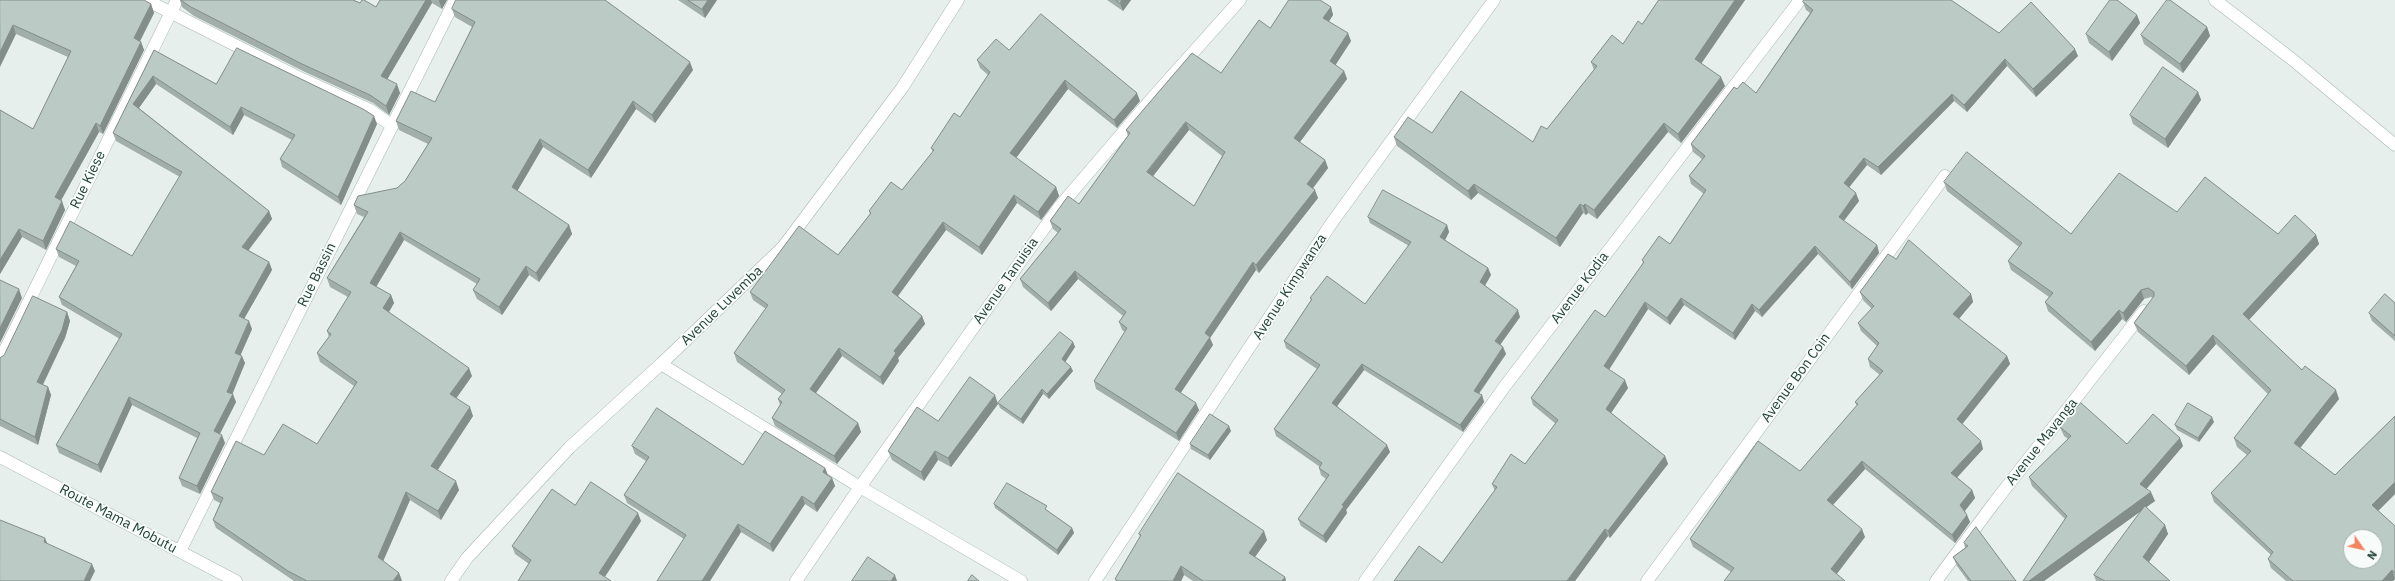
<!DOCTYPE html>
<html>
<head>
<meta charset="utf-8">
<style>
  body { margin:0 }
  #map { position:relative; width:2395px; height:581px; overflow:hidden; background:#e6efeb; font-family:"IBM Plex Sans",sans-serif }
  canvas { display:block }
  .north { position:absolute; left:2343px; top:529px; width:40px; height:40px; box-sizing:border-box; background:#f7fbf9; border:1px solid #a3b1ad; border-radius:50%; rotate:124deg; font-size:11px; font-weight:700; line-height:16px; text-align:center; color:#24423a }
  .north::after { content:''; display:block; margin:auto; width:14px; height:18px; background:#f4845f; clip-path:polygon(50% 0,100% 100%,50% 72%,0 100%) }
</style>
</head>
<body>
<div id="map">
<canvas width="2395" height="581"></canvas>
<div class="north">N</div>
</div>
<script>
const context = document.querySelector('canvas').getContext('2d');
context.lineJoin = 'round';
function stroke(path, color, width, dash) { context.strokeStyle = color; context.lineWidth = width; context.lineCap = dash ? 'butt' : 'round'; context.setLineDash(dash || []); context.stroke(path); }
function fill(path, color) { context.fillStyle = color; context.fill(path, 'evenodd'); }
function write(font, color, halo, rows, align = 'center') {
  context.font = font + ' "IBM Plex Sans",sans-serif'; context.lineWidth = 3.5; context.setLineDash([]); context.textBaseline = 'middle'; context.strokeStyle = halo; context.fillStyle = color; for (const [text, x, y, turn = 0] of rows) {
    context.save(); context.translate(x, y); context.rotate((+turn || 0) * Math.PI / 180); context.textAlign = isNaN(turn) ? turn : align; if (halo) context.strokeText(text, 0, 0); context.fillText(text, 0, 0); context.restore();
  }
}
const minor = new Path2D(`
  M146 0 302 79 370 110 391 125
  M2215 0 2293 60 2395 145
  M0 360 177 0
  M661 364 860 487 1021 581
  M180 551 455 0
  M451 581 467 558 570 447 661 364 783 247 902 88 958 0
  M796 581 860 487 1060 206 1155 95 1240 0
  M1095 581 1333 221 1494 0
  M1365 581 1505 386 1800 0
  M1647 581 1945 176
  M1936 581 1994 503 2144 311`);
const tertiary = new Path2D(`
  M0 457 236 581`);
const wall = new Path2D(`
  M0 0 151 4 154 13 140 41 141 42 144 50 103 134 99 132 61 200 65 210 46 250 22 237 0 274V110L33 129 68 57 16 34Z
  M180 0H353L360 3 376 7 380 0H447L442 9 432 3 387 79 400 93 389 115 373 103 305 72 194 16 182 7Z
  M678 0H717L705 18Z
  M1107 0H1131L1123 11Z
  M1659 0H1745L1701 64 1725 86 1681 143 1668 132 1597 219 1588 213 1586 215 1583 213 1560 247 1478 193 1471 200 1397 146 1394 137 1432 133 1533 142 1547 129 1594 70 1591 62 1623 44 1642 24Z
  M1803 2 1999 33 2078 56 2036 97 2007 66 1967 112 1954 101 1881 175 1867 165 1849 187 1859 201 1844 221 1877 245 1879 253 1852 289 1818 254 1762 317 1755 311 1735 340 1684 305 1670 325 1648 309 1609 370 1628 388 1611 413 1665 456 1668 464 1610 538 1608 536 1575 581H1394L1442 563 1495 491 1492 484 1525 464 1556 424 1533 405 1531 398 1605 317 1643 263 1642 260 1670 244 1704 194 1691 184 1689 176 1702 159 1693 152 1691 144 1737 89 1756 93 1810 13 1806 10Z
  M1331 7 1333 15 1329 21 1351 41 1335 65 1344 71 1347 79 1300 142 1325 160 1328 168 1313 188 1318 198 1259 273 1256 270 1210 338 1213 345 1180 393 1199 410 1179 441 1096 389 1094 381 1125 332 1122 330 1119 322 1123 316 1078 279 1051 311 1023 287 1020 279 1058 233 1053 229 1050 221 1079 204 1128 136 1126 130 1221 73 1270 28ZM1189 130 1222 156 1194 206 1153 176Z
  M452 9 693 70 655 123 636 109 591 178 543 147 517 191 569 225 572 234 539 282 529 275 502 315 477 299 473 290 477 284 404 240 376 287 391 295 394 303 389 312 472 376 456 398 473 416 438 470 459 490 441 520 410 500 383 561 399 573 402 581H294L216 528 213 520 220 503 214 500 211 492 264 455 317 444 354 386 320 362 317 353 329 337 327 331 348 297 330 287 327 278 364 217 357 214 354 205 397 188 405 181 428 144 399 130 396 121 435 102 472 27 455 17Z
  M2137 15 2140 23 2112 61 2089 43 2086 34Z
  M2207 27 2210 36 2183 73 2144 44 2141 35Z
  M154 50 216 84 377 124 341 205 282 167 280 159 292 140 244 115 233 135 156 84 139 108 269 211 272 219 248 250 269 262 272 270 244 319 252 329 240 355 245 363 232 394 236 402 220 434 225 443 200 494 182 486 179 478 197 438 132 405 101 473 59 453 56 445 120 339 62 305 59 297 76 266 59 257 56 249 132 256 180 177 116 141 113 133Z
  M1009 50 1140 101 1117 128 1068 89 1016 158 1056 187 1059 196 1041 220 1017 203 982 255 946 230 898 296 922 316 925 324 898 358 899 361 883 385 842 356 816 393 858 423 861 432 837 464 775 426 772 418 780 405 778 399 782 394 737 362 734 353 766 309 753 300 750 292 838 255 870 214 869 211 902 190 933 152 931 148 960 117 988 75 980 68 977 60Z
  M2198 92 2201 100 2168 148 2133 124 2130 115Z
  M1944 182 2071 234 2177 212 2278 234 2316 235 2319 244 2249 320 2302 370 2339 399 2300 448 2335 475 2395 416V494L2378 511 2395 526V579L2393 581H2286L2271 568 2268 559 2271 555 2214 502 2211 493 2247 455 2237 447 2234 438 2268 394 2216 344 2189 375 2138 332 2134 323 2153 298 2151 297 2144 299 2126 322 2122 319 2095 351 2048 311 2045 302 2049 297 2011 270 2008 261 2019 247 1947 191Z
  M1368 217 1447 225 1449 232 1445 240 1488 268 1491 275 1485 285 1520 317 1500 344 1503 347 1506 354 1479 394 1482 395 1484 402 1463 432 1364 370 1337 406 1390 452 1346 510 1347 513 1326 543 1301 526 1298 519 1326 479 1321 475 1319 468 1320 467 1276 436 1274 429 1317 369 1286 348 1284 341 1311 300 1310 298 1365 304 1409 246 1370 223Z
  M1896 259 1971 294 1973 302 1959 319 2007 356 2010 364 1962 424 1983 449 1957 477 1972 490 1975 498 1965 511 1970 522 1955 543 1865 469 1833 505 1865 537 1837 574 1731 572 1693 547 1690 539 1800 471 1857 406 1855 402 1880 375 1870 367 1868 359 1877 346 1861 331 1858 323 1872 309 1863 300 1860 292Z
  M2395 303V341L2372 321 2369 313Z
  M67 312 70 321 65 338 43 385 48 387 51 395 38 445 0 426V358Z
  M1073 342 1075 347 1065 361 1073 371 1049 399 1043 394 1023 424 1000 408 998 403Z
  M998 404 951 467 938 460 924 481 892 460 888 451 938 421Z
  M2214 422 2199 442 2177 430 2175 425Z
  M2060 427 2127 444 2183 446 2146 489 2155 501 2146 507 2165 525 2168 534 2149 562 2170 581H2096L2094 575 2142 510 2044 581H2023L2065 519 2032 486 2029 477 2068 439 2064 436Z
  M1231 431 1210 460 1191 449 1190 444Z
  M632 446 743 465 825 468 828 475 832 478 835 486 817 512 805 504 773 552 741 532 710 581H657L684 539 627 503 624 495 646 461 635 454Z
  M994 504 1048 511 1072 528 1074 533 1058 555 995 508Z
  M575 505 641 521 605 577 529 564 515 554 512 546Z
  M1139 534 1267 540 1255 557 1285 577 1286 581H1193L1184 575 1181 581H1116L1115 579 1140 537Z
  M1964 543 2016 581H1968L1957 566 1953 557 1965 548Z`);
const shadedWall = new Path2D(`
  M426 0H431L432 3 384 85 381 76Z
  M439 0H447L442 9 439 1Z
  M708 0H717L705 18 702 9Z
  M1122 0H1131L1123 11 1120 3Z
  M1735 0H1745L1698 68 1695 59Z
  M151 4 154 13 137 47 134 38Z
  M1331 7 1333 15 1326 26 1323 18Z
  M2137 15 2140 23 2112 61 2109 52Z
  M13 25 16 34 0 67V52Z
  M2207 27 2210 36 2183 73 2180 64Z
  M1348 33 1351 41 1333 69 1330 61Z
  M141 42 144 50 103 134 100 126Z
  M2075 49 2078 56 2036 97 2033 89Z
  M2005 59 2007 66 1967 112 1964 105Z
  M690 62 693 70 655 123 652 115Z
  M1344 71 1347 79 1297 146 1294 138Z
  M153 76 156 84 136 112 133 104Z
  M1721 77 1725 86 1681 143 1678 134Z
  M1065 80 1068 89 1013 162 1010 153Z
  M397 84 400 93 389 115 386 106Z
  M2198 92 2201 100 2168 148 2165 139Z
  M1137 93 1140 101 1117 128 1114 120Z
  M1952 94 1954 101 1881 175 1878 167Z
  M633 101 636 109 591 178 588 170Z
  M241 107 244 115 233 135 230 127Z
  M374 116 377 124 341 205 338 197Z
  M1186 122 1189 130 1150 180 1147 172Z
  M96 123 99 132 58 206 55 197Z
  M1664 123 1668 132 1597 219 1594 210Z
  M540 139 543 147 515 195 512 187Z
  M1864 158 1867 165 1847 190 1844 183Z
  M1325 160 1328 168 1310 192 1307 184Z
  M1474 184 1478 193 1471 200 1468 191Z
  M1056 187 1059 196 1041 220 1038 212Z
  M1315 190 1318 198 1259 273 1256 265Z
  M1856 193 1859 201 1841 224 1839 217Z
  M1014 195 1017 203 982 255 979 247Z
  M62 201 65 210 46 250 43 241Z
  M1580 204 1583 213 1560 247 1556 238Z
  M1585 204 1588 213 1586 215 1583 206Z
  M269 211 272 219 245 255 242 247Z
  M943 222 946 230 895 300 892 292Z
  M569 225 572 234 539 282 536 273Z
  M1447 225 1449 232 1443 244 1440 237Z
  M19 229 22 237 0 274V260Z
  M400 232 404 240 373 292 370 283Z
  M2316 235 2319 244 2246 323 2243 314Z
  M1877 245 1879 253 1852 289 1850 282Z
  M1815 246 1818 254 1762 317 1759 310Z
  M269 262 272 270 241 324 239 316Z
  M1253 262 1256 270 1210 338 1213 345 1178 397 1175 389 1205 333Z
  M526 266 529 275 502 315 499 307Z
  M1488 268 1491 275 1483 289 1480 282Z
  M1075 271 1078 279 1051 311 1048 303Z
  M19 289 22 298 0 343V328Z
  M2141 290 2144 299 2126 322 2123 313Z
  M1971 294 1973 302 1956 322 1953 314Z
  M391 295 394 303 386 317 383 308Z
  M1681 298 1684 305 1670 325 1667 318Z
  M1645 302 1648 309 1606 374 1604 366Z
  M1752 304 1755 311 1735 340 1733 333Z
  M1518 310 1520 317 1498 348 1495 341Z
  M2119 310 2122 319 2095 351 2091 342Z
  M67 312 70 321 65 338 40 390 37 382Z
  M922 316 925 324 898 358 899 361 883 385 880 377 894 351Z
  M249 321 252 329 238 361 235 353Z
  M2213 335 2216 344 2189 375 2186 366Z
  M1073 342 1075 347 1064 364 1062 359Z
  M1503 347 1506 354 1476 397 1474 391Z
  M839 348 842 356 813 397 810 389Z
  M242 356 245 363 230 400 227 392Z
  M2007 356 2010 364 1960 427 1957 419Z
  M1362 364 1364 370 1335 409 1332 403Z
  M1071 367 1073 371 1049 399 1047 394Z
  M469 368 472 376 453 403 450 394Z
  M1625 380 1628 388 1609 416 1606 409Z
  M48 387 51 395 38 445 35 437Z
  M1042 389 1043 394 1023 424 1021 419Z
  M2336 390 2339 399 2297 452 2294 443Z
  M233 394 236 402 217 439 214 431Z
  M995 395 998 404 951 467 948 458Z
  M1482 395 1484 402 1463 432 1460 425Z
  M129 397 132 405 101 473 98 465Z
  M1196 403 1199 410 1179 441 1176 433Z
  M470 407 473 416 434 475 431 466Z
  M2212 417 2214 422 2199 442 2198 438Z
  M858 423 861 432 837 464 834 456Z
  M1229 426 1231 431 1210 460 1208 455Z
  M222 435 225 443 200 494 197 486Z
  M2180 438 2183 446 2143 493 2140 484Z
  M1981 441 1983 449 1954 481 1951 473Z
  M1387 445 1390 452 1346 510 1347 513 1326 543 1323 536 1342 505Z
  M935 451 938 460 924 481 921 472Z
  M1665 456 1668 464 1610 538 1608 531Z
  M1862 461 1865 469 1830 508 1827 500Z
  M825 468 828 476 823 472Z
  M832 478 835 486 817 512 814 504Z
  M456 481 459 490 441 520 438 511Z
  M2395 482V494L2375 514 2372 505Z
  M1972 490 1975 498 1963 513 1960 505Z
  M406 492 410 500 381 566 378 557Z
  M2151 492 2155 501 2044 581H2029Z
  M802 496 805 504 773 552 770 544Z
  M638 513 641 521 602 581 599 573Z
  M1967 515 1970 522 1955 543 1952 535Z
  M738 524 741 532 710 581H702Z
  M2165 525 2168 534 2146 566 2143 557Z
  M1072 528 1074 533 1058 555 1057 550Z
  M1605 529 1608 536 1575 581H1567Z
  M1862 529 1865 537 1834 577 1831 569Z
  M1264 531 1267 540 1252 561 1249 553Z
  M45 538 48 545 44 542Z
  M92 564 95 571 90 581H84Z
  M1181 566 1184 575 1181 581H1173Z
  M2392 570 2395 579 2393 581H2382Z
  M399 573 402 581H393Z
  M895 575 897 581H891Z
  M1285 577 1286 581H1282Z`);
const building = new Path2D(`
  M0 0H144L151 4 134 38 141 42 100 126 96 123 55 197 62 201 43 241 19 229 0 260V110L33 129 71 51 13 25 0 52Z
  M181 0H353L360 3 362 0H364L376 7 380 0H426L381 76 397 84 386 106 370 95 302 64 191 7Z
  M456 0H605L690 62 652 115 633 101 588 170 540 139 512 187 569 225 536 273 526 266 499 307 473 290 480 279 400 232 370 283 391 295 383 308 469 368 450 394 470 407 431 466 456 481 438 511 406 492 378 557 399 573 393 581H307L288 571 213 520 223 498 211 492 236 441 264 455 283 424 317 444 357 382 317 353 331 334 327 331 351 292 327 278 368 212 354 205 358 196 397 188 405 181 432 138 396 121 411 91 435 102 475 22 452 9Z
  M688 0H708L702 9Z
  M1116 0H1122L1120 3Z
  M1289 0H1320L1331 7 1323 18 1348 33 1330 61 1344 71 1294 138 1325 160 1307 184 1315 190 1256 265 1253 262 1205 333 1210 337 1175 389 1196 403 1176 433 1094 381 1127 328 1119 322 1126 312 1075 271 1048 303 1020 279 1061 229 1050 221 1063 203 1068 196 1079 204 1130 133 1126 130 1192 53 1221 73 1259 20 1270 28ZM1186 122 1225 152 1194 206 1147 172Z
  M1659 0H1735L1695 59 1721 77 1678 134 1664 123 1594 210 1585 204 1583 206 1580 204 1556 238 1474 184 1468 191 1394 137 1408 117 1432 133 1461 91 1533 142 1541 126 1547 129 1597 66 1591 62 1612 35 1623 44 1638 21 1642 24Z
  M1804 0H1951L1999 33 2031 2 2075 49 2033 89 2005 59 1964 105 1952 94 1878 167 1864 158 1844 183 1856 193 1839 217 1877 245 1850 282 1815 246 1759 310 1752 304 1733 333 1681 298 1667 318 1645 302 1604 366 1625 380 1606 409 1665 456 1608 531 1605 529 1567 581H1394L1419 546 1442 563 1497 487 1492 484 1511 454 1525 464 1558 420 1531 398 1595 310 1605 317 1644 262 1642 260 1659 236 1670 244 1706 190 1689 176 1705 156 1691 144 1734 87 1737 89 1743 82 1756 93 1813 10 1803 2Z
  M2110 0H2117L2137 15 2109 52 2086 34Z
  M2167 0H2170L2207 27 2180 64 2141 35Z
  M1041 14 1137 93 1114 120 1065 80 1010 153 1056 187 1038 212 1014 195 979 247 943 222 892 292 922 316 894 351 896 353 880 377 839 348 810 389 858 423 834 456 772 418 782 402 778 399 785 390 734 353 768 305 750 292 799 226 838 255 871 213 869 211 891 182 902 190 934 150 931 148 954 113 960 117 990 72 977 60 996 39 1009 50Z
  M237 48 363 109 374 116 338 197 280 159 295 135 241 107 230 127 153 76 133 104 269 211 242 247 269 262 239 316 249 321 235 353 242 356 227 392 233 394 214 431 222 435 197 486 179 478 200 433 129 397 98 465 56 445 122 334 59 297 79 261 56 249 70 221 132 256 182 172 113 133 154 50 216 84Z
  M2163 67 2198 92 2165 139 2130 115Z
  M1967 152 2071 234 2119 173 2177 212 2205 177 2278 234 2295 215 2316 235 2243 314 2302 370 2305 366 2336 390 2294 443 2335 475 2395 416V482L2372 505 2395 526V573L2392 570 2382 581H2293L2268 559 2273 552 2211 493 2251 451 2234 438 2271 390 2213 335 2186 366 2134 323 2154 296V292L2148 288 2141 290 2123 313 2119 310 2091 342 2045 302 2053 293 2008 261 2022 243 1944 182ZM2351 537H2375V561H2351Z
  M1383 190 1447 225 1440 237 1488 268 1480 282 1518 310 1495 341 1503 347 1474 391 1482 395 1460 425 1362 364 1332 403 1387 445 1342 505 1344 506 1323 536 1298 519 1329 475 1319 468 1322 463 1274 429 1320 365 1284 341 1312 299 1310 298 1327 276 1365 304 1411 242 1368 217Z
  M1909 240 1971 294 1953 314 2007 356 1957 419 1981 441 1951 473 1972 490 1960 505 1967 515 1952 535 1862 461 1827 500 1862 529 1831 569 1845 581H1724L1734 568 1690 539 1758 441 1800 471 1858 404 1855 402 1883 371 1868 359 1879 343 1858 323 1874 306 1860 292 1888 254 1896 259Z
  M0 280 19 289 0 328Z
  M2385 294 2395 303V336L2369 313Z
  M33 296 67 312 62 330 37 382 48 387 35 437 0 419V358L4 355Z
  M1060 332 1073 342 1062 359 1071 367 1047 394 1042 389 1021 419 998 403Z
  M970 377 995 395 948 458 935 451 921 472 888 451 917 407 938 421Z
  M2081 403 2127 444 2153 414 2180 438 2140 484 2151 492 2029 581H2023L2067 516 2029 477 2071 436 2060 427Z
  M2188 403 2212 417 2198 438 2175 425Z
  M657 408 743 465 765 431 825 468 823 472 832 478 814 504 802 496 770 544 738 524 702 581H657L686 535 624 495 649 457 632 446Z
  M1210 414 1229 426 1208 455 1190 444Z
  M1178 473 1264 531 1249 553 1285 577 1282 581H1203L1181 566 1173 581H1118L1115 579 1141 535 1139 534Z
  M591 482 638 513 599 573 611 581H518L531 560 512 546 552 489 575 505Z
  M1007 483 1047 506 1045 509 1072 528 1057 550 994 504Z
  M2145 506 2165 525 2143 557 2170 581H2105L2094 575Z
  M0 520 45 538 44 542 92 564 84 581H0Z
  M1976 527 2016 581H1971L1953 557 1968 546 1964 543Z
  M868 557 895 575 891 581H852Z
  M972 575 979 581H968Z`);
const streetNames = [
  ["Rue Kiese",88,180,-64],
  ["Rue Bassin",317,275,-64],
  ["Avenue Tanuisia",1006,281,-55],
  ["Avenue Kimpwanza",1290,287,-57],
  ["Avenue Kodia",1580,288,-53],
  ["Avenue Luvemba",722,306,-44],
  ["Avenue Bon Coin",1796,378,-54],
  ["Avenue Mavanga",2042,442,-52],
  ["Route Mama Mobutu",118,519,28]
];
stroke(minor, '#a8b8b2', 13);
stroke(tertiary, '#a8b8b2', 13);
stroke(minor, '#fff', 12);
stroke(tertiary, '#fff', 12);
fill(wall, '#a1aea9');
fill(shadedWall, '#838d89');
fill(building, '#bbcac4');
stroke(building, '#838d89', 1);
write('14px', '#24423a', '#f7fbf9', streetNames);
</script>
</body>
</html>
